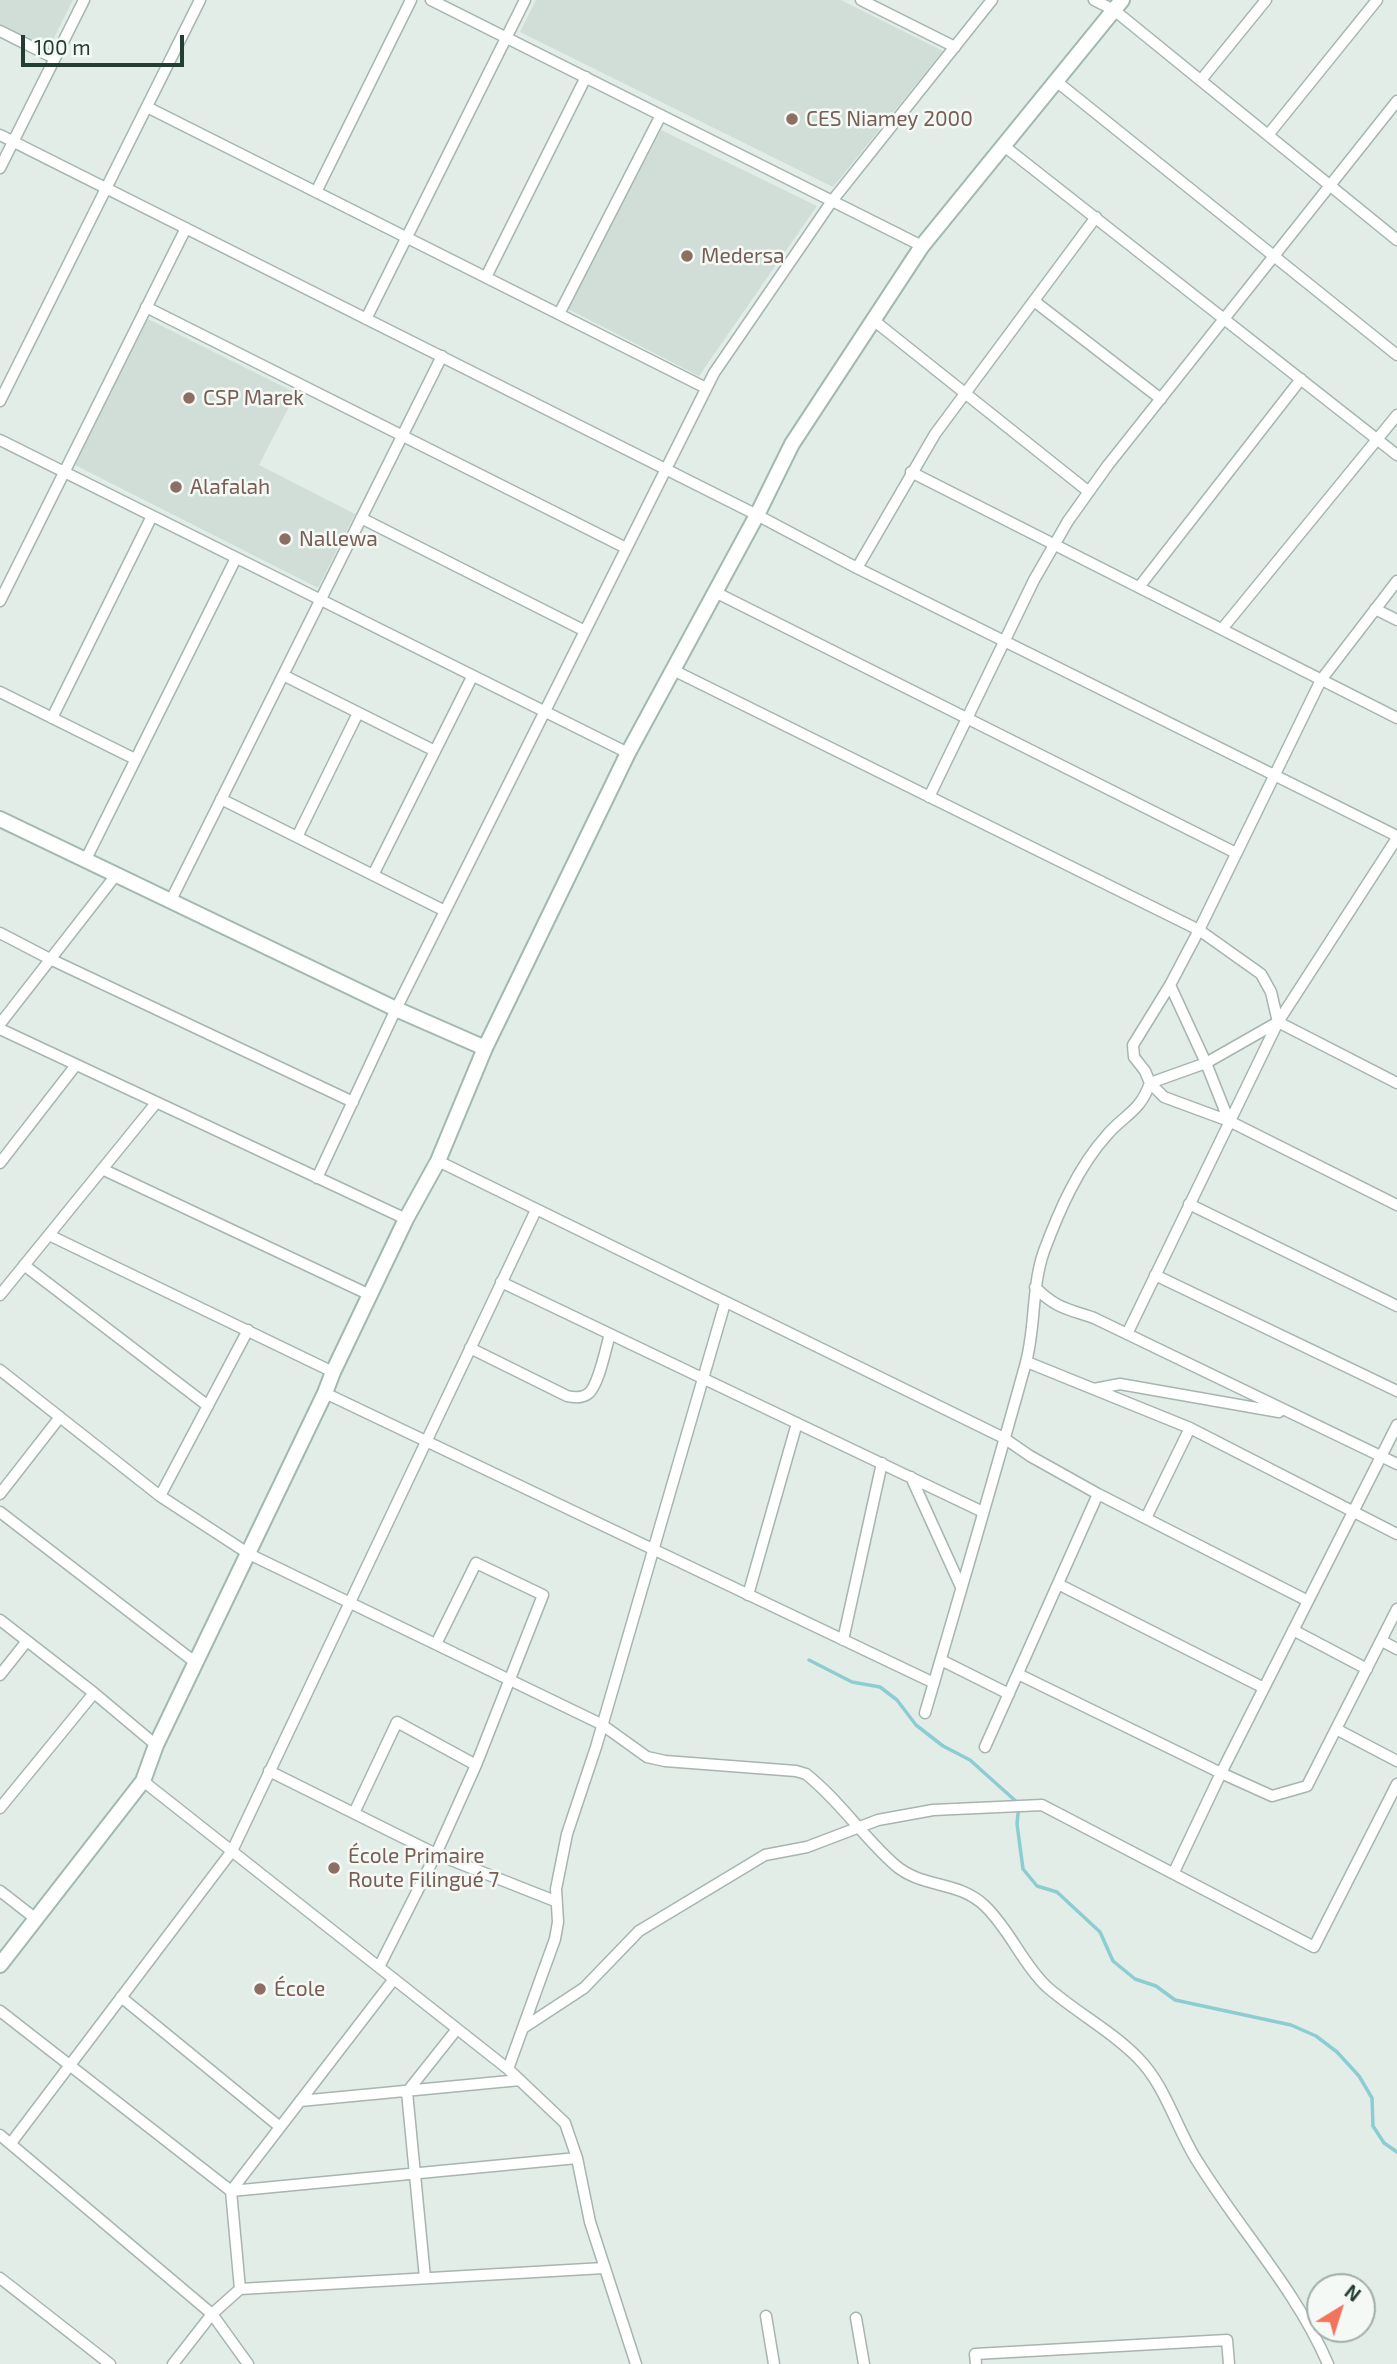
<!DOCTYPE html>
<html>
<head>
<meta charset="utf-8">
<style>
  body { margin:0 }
  #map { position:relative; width:1397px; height:2364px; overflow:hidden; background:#e3ede8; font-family:"Exo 2",sans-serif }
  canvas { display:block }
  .north { position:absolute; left:1306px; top:2273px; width:70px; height:70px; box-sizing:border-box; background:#f4f9f6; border:2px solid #a0afa9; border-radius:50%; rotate:38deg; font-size:19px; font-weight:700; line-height:28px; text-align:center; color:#233f35 }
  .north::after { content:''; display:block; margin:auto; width:24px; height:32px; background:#f2745d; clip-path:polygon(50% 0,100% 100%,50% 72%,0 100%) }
  .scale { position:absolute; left:21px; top:35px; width:163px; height:32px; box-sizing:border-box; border:4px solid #233f35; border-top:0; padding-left:9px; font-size:21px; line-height:24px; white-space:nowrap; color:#233f35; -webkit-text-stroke:5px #f4f9f6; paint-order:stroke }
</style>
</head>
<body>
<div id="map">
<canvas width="1397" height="2364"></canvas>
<div class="north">N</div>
<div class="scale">100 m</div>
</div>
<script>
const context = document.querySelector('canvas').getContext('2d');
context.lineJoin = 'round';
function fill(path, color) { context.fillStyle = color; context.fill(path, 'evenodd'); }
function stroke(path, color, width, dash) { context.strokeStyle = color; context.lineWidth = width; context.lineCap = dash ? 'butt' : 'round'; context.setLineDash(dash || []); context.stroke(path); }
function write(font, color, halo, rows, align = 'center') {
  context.font = font + ' "Exo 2",sans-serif'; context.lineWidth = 5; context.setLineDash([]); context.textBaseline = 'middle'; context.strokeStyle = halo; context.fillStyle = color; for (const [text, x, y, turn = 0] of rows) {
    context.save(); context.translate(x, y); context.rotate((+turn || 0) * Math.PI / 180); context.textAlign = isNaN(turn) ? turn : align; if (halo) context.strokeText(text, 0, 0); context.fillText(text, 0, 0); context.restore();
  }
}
const built = new Path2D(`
  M0 0H73L48 50 0 26Z
  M536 0H841L943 51 833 187 520 32Z
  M661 130 817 206 699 376 568 309Z
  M148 319 296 393 259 465 355 514 318 588 75 465Z`);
const stream = new Path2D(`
  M809 1660 852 1682 880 1687 897 1700 916 1725 943 1746 970 1760 1019 1804 1017 1824 1023 1869 1037 1886 1057 1892 1100 1932 1113 1961 1135 1979 1156 1986 1175 2000 1291 2025 1316 2036 1337 2052 1359 2076 1372 2098 1373 2126 1384 2143 1397 2152`);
const street = new Path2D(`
  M431 0 922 246
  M861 0 955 47
  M1094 0 1114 10 1397 240
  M0 31 54 58
  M1201 80 1266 0
  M1056 81 1397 355
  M147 107 706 388
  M0 135 757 515 857 568 1397 836
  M1268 135 1377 0
  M1004 146 1397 455
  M0 168 84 0
  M316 192 411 0
  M486 277 586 77
  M1034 301 1161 399
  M146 307 626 548
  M559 314 661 115
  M366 319 525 0
  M872 319 1089 492
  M0 401 200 0
  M0 440 628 753
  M911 472 1397 718
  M361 518 585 631
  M857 568 935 434 1096 217
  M1139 587 1301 379
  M715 592 1236 853
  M0 601 186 228
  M1375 609 1397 620
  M1222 629 1397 415
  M673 670 1199 930 1261 974 1271 992 1278 1022 1397 1083
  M283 675 435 751
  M0 692 135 759
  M52 718 152 516
  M929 797 1034 580 1068 521 1108 465 1397 101
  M221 799 445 911
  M297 837 358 713
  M86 859 236 558
  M373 875 472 677
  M171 900 442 356
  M0 933 50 959 353 1102
  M1170 985 1206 1063 1229 1121
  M1278 1022 1206 1063 1150 1083 1164 1097 1229 1121 1397 1205
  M0 1024 116 875
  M0 1029 406 1219
  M438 1161 1004 1438 1030 1456 1098 1494 1308 1601
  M0 1163 76 1065
  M102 1169 370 1295
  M317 1178 396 1009 714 373 832 201 992 0
  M1189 1204 1397 1306
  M49 1235 333 1372
  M24 1265 208 1406
  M1155 1275 1397 1391
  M501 1282 983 1512
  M1035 1287C1055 1308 1068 1309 1094 1318L1397 1464
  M0 1295 156 1103
  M1127 1334 1278 1022 1397 838
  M470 1348 567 1396C575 1398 583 1398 589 1393 599 1384 606 1347 610 1334
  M1027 1362 1190 1428 1397 1534
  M0 1370 160 1496 249 1554 601 1724 647 1757 665 1761 796 1771 806 1774C840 1801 863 1837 895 1865 923 1889 958 1880 985 1906 1010 1930 1022 1963 1046 1986 1075 2012 1111 2030 1138 2058 1165 2085 1176 2127 1196 2159 1238 2228 1296 2289 1328 2364
  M1094 1389 1120 1384 1279 1412
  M325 1393 934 1683
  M911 1477 961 1587
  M0 1494 60 1417
  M160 1496 248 1330
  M0 1512 196 1663
  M1146 1518 1190 1428
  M1058 1584 1264 1688
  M748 1595 797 1423
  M0 1620 94 1693 156 1745
  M1293 1630 1367 1669
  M843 1640 882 1463
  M1382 1641 1397 1649
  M941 1660 1009 1694
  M1018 1674 1221 1773 1272 1796 1307 1786 1397 1609
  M0 1675 27 1641
  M925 1713C959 1597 993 1482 1025 1366 1036 1329 1031 1288 1044 1251 1059 1211 1078 1167 1107 1135 1125 1114 1140 1112 1150 1083L1145 1071 1134 1057 1133 1045 1170 985 1199 930 1321 680 1397 581
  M1336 1729 1397 1761
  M985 1747 1098 1494
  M269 1771 436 1854 555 1901
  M143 1781 508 2069 565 2123 577 2158 590 2222 636 2364
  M0 1808 94 1693
  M354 1813 397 1722 476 1765
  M1174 1872 1221 1773 1397 1425
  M0 1891 36 1919
  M379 1967 436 1854 476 1765 543 1595 476 1563 436 1644
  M121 1997 280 2127
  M0 2011 231 2191 577 2158
  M523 2028 584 1988 639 1931 765 1855 807 1847 878 1820 933 1810 1042 1805 1314 1947 1397 1784
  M508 2069 555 1939 558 1922 556 1889 567 1834 596 1747 725 1303
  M300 2101 520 2080
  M0 2135 212 2314 248 2364
  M11 2143 232 1851 536 1210
  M0 2278 110 2364
  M425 2278 407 2092 457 2029
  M240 2289 231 2191 394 1979
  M766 2316 774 2364
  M856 2318 864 2364
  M173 2364 212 2314 240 2289 604 2268
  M976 2364 975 2354 1227 2340 1229 2364`);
const secondary = new Path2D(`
  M0 819 396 1009 485 1048
  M0 1965 143 1781 156 1745 325 1393 333 1372 406 1219 438 1161 485 1048 628 753 757 515 792 444 922 246 1122 0`);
const markers = [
  [792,119,7,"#8d6e63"],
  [687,256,7,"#8d6e63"],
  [189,398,7,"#8d6e63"],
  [176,487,7,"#8d6e63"],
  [285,539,7,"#8d6e63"],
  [334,1868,7,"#8d6e63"],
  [260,1989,7,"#8d6e63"]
];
const educationNames = [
  ["CES Niamey 2000",806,119],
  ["Medersa",701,256],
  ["CSP Marek",203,398],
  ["Alafalah",190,487],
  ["Nallewa",299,539],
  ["École Primaire",348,1856],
  ["Route Filingué 7",348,1880],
  ["École",274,1989]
];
fill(built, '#d1ddd7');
stroke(stream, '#8ccdd2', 3.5);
stroke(street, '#a6b5af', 13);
stroke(secondary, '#a2b9af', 18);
stroke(street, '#fff', 10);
stroke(secondary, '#fff', 14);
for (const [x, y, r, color] of markers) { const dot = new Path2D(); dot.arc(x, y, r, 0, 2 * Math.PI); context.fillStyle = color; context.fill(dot); stroke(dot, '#f4f9f6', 2.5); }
write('21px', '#785e54', '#f4f9f6', educationNames, 'left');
</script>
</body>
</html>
